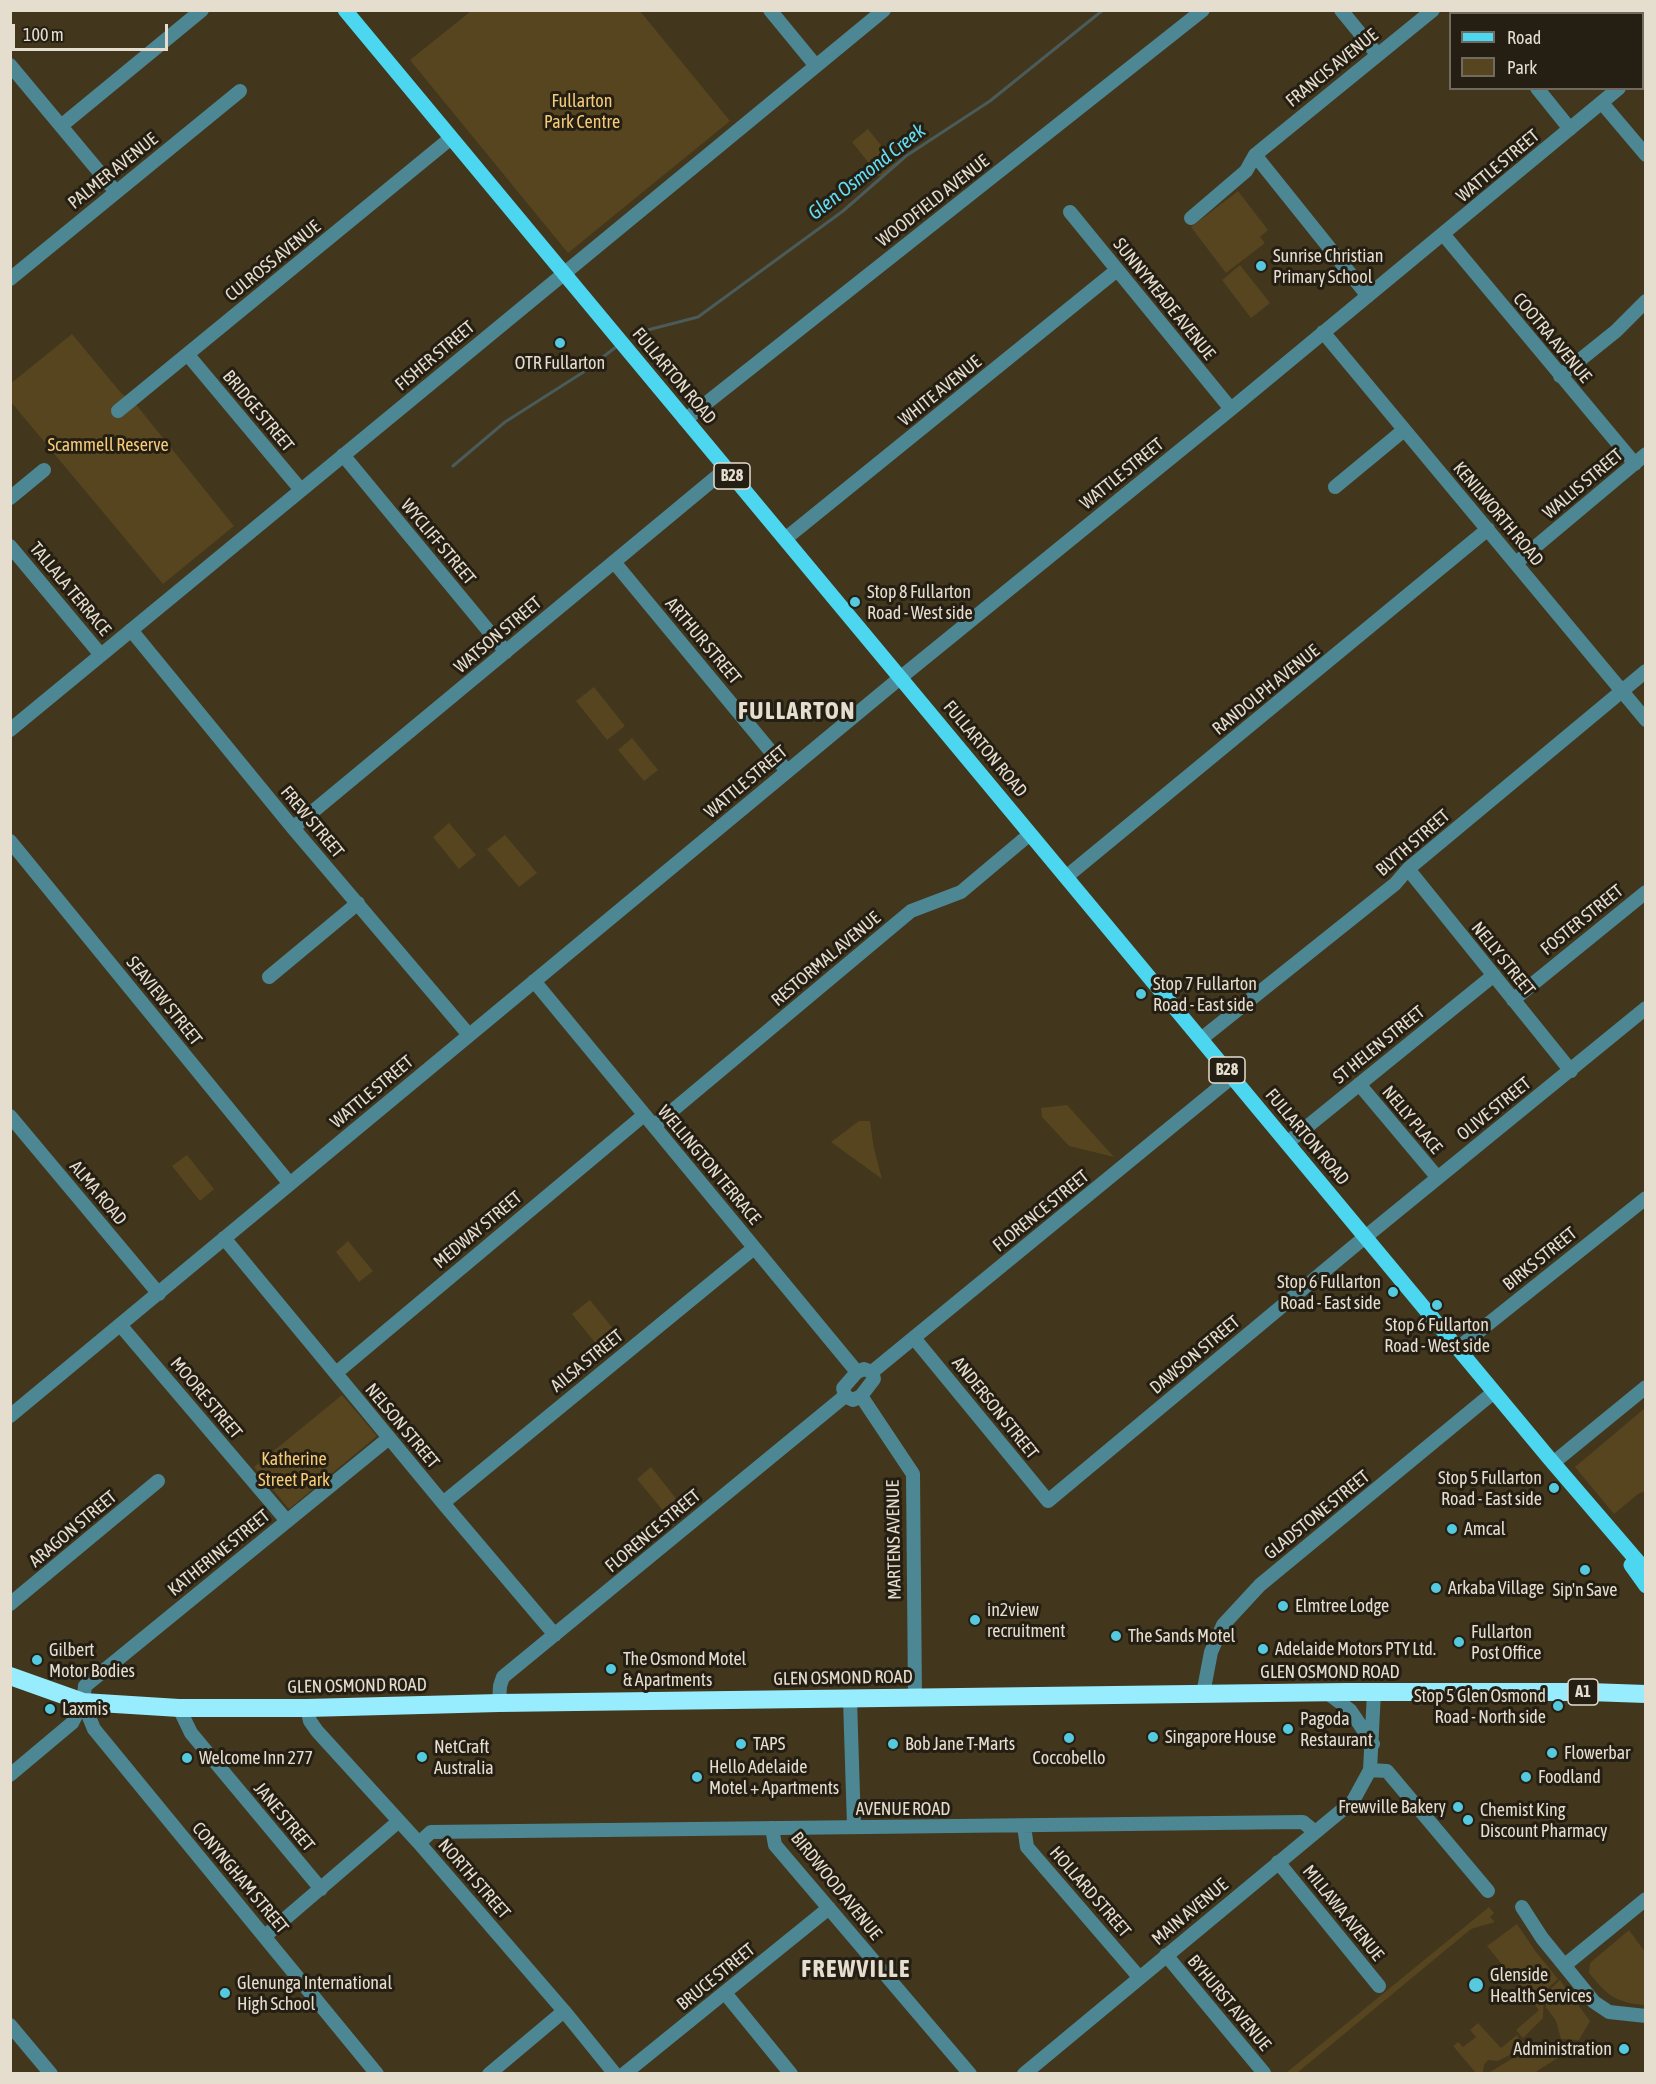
<!DOCTYPE html>
<html>
<head>
<meta charset="utf-8">
<style>
  body { margin:0 }
  #map { position:relative; width:1656px; height:2084px; overflow:hidden; background:#42361c; font-family:"Asap Condensed",sans-serif }
  canvas { display:block }
  .frame { position:absolute; inset:0; border:12px solid #e5ddce; pointer-events:none }
  .legend { position:absolute; left:1449px; top:12px; width:195px; height:78px; box-sizing:border-box; background:#241e13; border:2px solid #716a5e; margin:0; padding:8px 10px; list-style:none; font-size:18px; color:#e5ddce }
  .legend li { display:flex; align-items:center; gap:12px; height:30px }
  .legend b { width:30px; border:2px solid #716a5e }
  .scale { position:absolute; left:12px; top:24px; width:156px; height:27px; box-sizing:border-box; border:3px solid #e5ddce; border-top:0; padding-left:8px; font-size:18px; line-height:21px; white-space:nowrap; color:#e5ddce; -webkit-text-stroke:4px #241e13; paint-order:stroke }
</style>
</head>
<body>
<div id="map">
<canvas width="1656" height="2084"></canvas>
<div class="frame"></div>
<ul class="legend">
<li><b style="height:8px;background:#4cd6ef"></b>Road</li>
<li><b style="height:16px;background:#57451f"></b>Park</li>
</ul>
<div class="scale">100 m</div>
</div>
<script>
const context = document.querySelector('canvas').getContext('2d');
context.lineJoin = 'round';
function fill(path, color) { context.fillStyle = color; context.fill(path, 'evenodd'); }
function stroke(path, color, width, dash) { context.strokeStyle = color; context.lineWidth = width; context.lineCap = dash ? 'butt' : 'round'; context.setLineDash(dash || []); context.stroke(path); }
function write(font, color, halo, rows, align = 'center') {
  context.font = font + ' "Asap Condensed",sans-serif'; context.lineWidth = 6; context.setLineDash([]); context.textBaseline = 'middle'; context.strokeStyle = halo; context.fillStyle = color; for (const [text, x, y, turn = 0] of rows) {
    context.save(); context.translate(x, y); context.rotate((+turn || 0) * Math.PI / 180); context.textAlign = isNaN(turn) ? turn : align; if (halo) context.strokeText(text, 0, 0); context.fillText(text, 0, 0); context.restore();
  }
}
const green = new Path2D(`
  M471 11H640L730 121 568 253 410 60Z
  M868 129 896 164 880 177 852 142Z
  M1238 191 1268 230 1260 237 1265 243 1226 273 1191 227Z
  M1240 265 1270 303 1251 318 1222 280Z
  M72 334 121 393 134 402 234 526 163 584 11 402 10 384Z
  M594 687 625 726 607 740 576 701Z
  M632 738 658 770 644 781 618 750Z
  M449 823 476 855 459 869 433 837Z
  M505 835 537 873 519 887 487 849Z
  M1067 1105 1114 1157 1069 1146 1042 1117 1041 1108Z
  M859 1121H870L874 1149 882 1179 831 1142Z
  M187 1155 214 1189 200 1201 172 1166Z
  M348 1241 373 1271 359 1282 336 1252Z
  M590 1300 619 1336 601 1350 572 1314Z
  M342 1395 377 1436 289 1509 254 1467Z
  M1645 1408V1491L1638 1494 1614 1514 1575 1467Z
  M651 1467 678 1501 664 1512 637 1479Z
  M1489 1907 1494 1913 1490 1917 1495 1922 1471 1929 1297 2073H1286Z
  M1517 1924 1536 1952 1558 1979 1544 1992 1543 2018 1523 2038 1516 2030 1539 2010 1487 1946Z
  M1629 1930 1645 1952V2005C1615 2003 1607 1995 1589 1973L1590 1963Z
  M1560 1980 1590 2021 1579 2040 1561 2039 1556 2021 1546 2007V1993Z
  M1478 2023 1501 2048 1517 2035 1523 2048 1498 2061 1488 2060 1484 2065 1483 2072 1476 2073 1453 2046 1458 2042 1463 2047 1476 2037 1470 2030Z
  M1569 2044 1574 2051 1556 2059 1534 2073H1488L1515 2057 1539 2047 1546 2051H1550L1558 2045Z`);
const stream = new Path2D(`
  M636 333 698 317 843 211 906 156 990 101 1103 10
  M453 466 505 422 582 373 616 347`);
const minor = new Path2D(`
  M770 10 816 66
  M1341 10 1377 54
  M1473 10 1476 14
  M10 65 116 192
  M1642 69 1646 66
  M1537 88 1570 129
  M1602 103 1646 155
  M61 126 202 10
  M1255 155 1368 296
  M1070 212 1231 409
  M1191 218 1246 171 1255 155 1433 10
  M1443 234 1635 464
  M10 279 240 91
  M1323 332 1646 720
  M188 355 301 490
  M1560 376 1616 331 1646 301
  M118 411 451 138
  M685 420 1203 10
  M343 455 506 652
  M1335 487 1404 430
  M10 498 44 470
  M785 539 1117 270
  M10 546 101 655
  M614 562 787 771
  M1516 563 1646 454
  M131 630 293 828 469 1035
  M10 730 884 10
  M293 828 726 469
  M10 841 290 1184
  M1408 869 1571 1071
  M1066 877 1488 529
  M269 977 358 903
  M534 981 857 1372
  M1513 1000 1646 892
  M1201 1039 1395 884 1408 869 1646 671
  M1359 1084 1438 1178
  M10 1116 159 1294
  M654 1126 911 911 961 892 1030 834
  M1287 1143 1494 975
  M224 1238 443 1503 555 1635
  M121 1326 287 1521
  M914 1338 1048 1501 1353 1247 1646 1008
  M1458 1348 1646 1198
  M864 1369 872 1372 874 1379 861 1396 853 1400 845 1396 843 1388 857 1372Z
  M872 1372 1232 1077
  M336 1373 644 1115
  M861 1396 913 1474 915 1698
  M10 1416 900 678 1231 409 1619 88
  M1553 1463 1646 1387
  M443 1503 754 1248
  M10 1604 158 1481
  M1326 1692 1350 1710 1373 1744
  M1203 1694 1211 1652 1223 1625 1260 1585 1494 1392
  M850 1699 854 1826
  M83 1702 94 1729 377 2074
  M499 1703 500 1686 503 1677 845 1396
  M179 1708 191 1733 321 1889
  M307 1708 310 1721 317 1731 419 1843 564 2011 615 2074
  M1370 1770 1374 1692
  M10 1775 72 1723 83 1702 85 1686 389 1438
  M1024 1826 1027 1847 1139 1977
  M772 1828 775 1845 970 2074
  M419 1843 431 1832C722 1828 1012 1826 1303 1822L1315 1832
  M1278 1862 1379 1986
  M1522 1907 1542 1938 1594 2002 1609 2012 1646 2016
  M265 1936 399 1821
  M1166 1955 1264 2073
  M1565 1965 1646 1899
  M725 1993 791 2074
  M10 2025 51 2074
  M489 2074 564 2011
  M624 2074 829 1908
  M1024 2074 1353 1801 1370 1770 1387 1771 1488 1891`);
const major = new Path2D(`
  M345 10 1549 1458 1646 1571
  M1631 1565 1646 1586`);
const highway = new Path2D(`
  M10 1676 83 1702 179 1708H307L499 1703 1345 1692H1589L1646 1694`);
const markers = [
  [1261,266,6,"#55cadf"],
  [560,343,6,"#55cadf"],
  [855,602,6,"#55cadf"],
  [1141,994,6,"#55cadf"],
  [1393,1292,6,"#55cadf"],
  [1437,1305,6,"#55cadf"],
  [1554,1488,6,"#55cadf"],
  [1452,1529,6,"#55cadf"],
  [1585,1570,6,"#55cadf"],
  [1436,1588,6,"#55cadf"],
  [1283,1606,6,"#55cadf"],
  [975,1620,6,"#55cadf"],
  [1116,1636,6,"#55cadf"],
  [1459,1642,6,"#55cadf"],
  [1263,1649,6,"#55cadf"],
  [37,1660,6,"#55cadf"],
  [611,1669,6,"#55cadf"],
  [1558,1706,6,"#55cadf"],
  [50,1709,6,"#55cadf"],
  [1288,1729,6,"#55cadf"],
  [1153,1737,6,"#55cadf"],
  [1069,1738,6,"#55cadf"],
  [741,1744,6,"#55cadf"],
  [893,1744,6,"#55cadf"],
  [1552,1753,6,"#55cadf"],
  [422,1757,6,"#55cadf"],
  [187,1758,6,"#55cadf"],
  [697,1777,6,"#55cadf"],
  [1526,1777,6,"#55cadf"],
  [1458,1807,6,"#55cadf"],
  [1468,1820,6,"#55cadf"],
  [1476,1985,8,"#55cadf"],
  [225,1993,6,"#55cadf"],
  [1624,2049,6,"#55cadf"]
];
const shields = [
  [732,476,36],
  [1227,1070,36],
  [1583,1692,30]
];
const shieldNames = [
  ["B28",732,476],
  ["B28",1227,1070],
  ["A1",1583,1692]
];
const streetNames = [
  ["FRANCIS AVENUE",1332,68,-39],
  ["WATTLE STREET",1498,166,-40],
  ["PALMER AVENUE",113,171,-39],
  ["WOODFIELD AVENUE",933,201,-38],
  ["CULROSS AVENUE",273,261,-39],
  ["SUNNYMEADE AVENUE",1164,299,51],
  ["COOTRA AVENUE",1552,338,50],
  ["FISHER STREET",435,356,-40],
  ["FULLARTON ROAD",674,376,50],
  ["WHITE AVENUE",940,391,-39],
  ["BRIDGE STREET",258,411,50],
  ["WATTLE STREET",1122,474,-39],
  ["WALLIS STREET",1583,484,-40],
  ["KENILWORTH ROAD",1498,514,50],
  ["WYCLIFF STREET",438,542,50],
  ["TALLALA TERRACE",70,589,50],
  ["WATSON STREET",498,635,-40],
  ["ARTHUR STREET",703,641,50],
  ["RANDOLPH AVENUE",1266,690,-39],
  ["FULLARTON ROAD",985,749,50],
  ["WATTLE STREET",746,782,-40],
  ["FREW STREET",312,822,50],
  ["BLYTH STREET",1413,843,-41],
  ["FOSTER STREET",1582,920,-39],
  ["RESTORMAL AVENUE",826,959,-40],
  ["NELLY STREET",1503,959,51],
  ["SEAVIEW STREET",164,1001,51],
  ["ST HELEN STREET",1379,1045,-39],
  ["WATTLE STREET",372,1092,-40],
  ["OLIVE STREET",1494,1109,-39],
  ["NELLY PLACE",1412,1120,50],
  ["FULLARTON ROAD",1307,1137,50],
  ["WELLINGTON TERRACE",709,1165,50],
  ["ALMA ROAD",98,1193,50],
  ["FLORENCE STREET",1041,1211,-39],
  ["MEDWAY STREET",478,1230,-40],
  ["BIRKS STREET",1540,1259,-39],
  ["DAWSON STREET",1195,1355,-40],
  ["AILSA STREET",587,1361,-39],
  ["MOORE STREET",206,1398,50],
  ["ANDERSON STREET",995,1408,51],
  ["NELSON STREET",402,1426,50],
  ["GLADSTONE STREET",1317,1515,-39],
  ["ARAGON STREET",73,1529,-40],
  ["FLORENCE STREET",653,1531,-40],
  ["MARTENS AVENUE",894,1540,-91],
  ["KATHERINE STREET",219,1553,-39],
  ["GLEN OSMOND ROAD",1330,1672],
  ["GLEN OSMOND ROAD",843,1678,-1],
  ["GLEN OSMOND ROAD",357,1686,-1],
  ["AVENUE ROAD",903,1809],
  ["JANE STREET",284,1817,50],
  ["CONYNGHAM STREET",240,1878,50],
  ["NORTH STREET",474,1879,49],
  ["BIRDWOOD AVENUE",836,1886,51],
  ["HOLLARD STREET",1090,1892,49],
  ["MAIN AVENUE",1190,1912,-40],
  ["MILLAWA AVENUE",1343,1913,51],
  ["BRUCE STREET",716,1977,-39],
  ["BYHURST AVENUE",1229,2003,50]
];
const parkNames = [
  ["Fullarton",582,101],
  ["Park Centre",582,122],
  ["Scammell Reserve",108,445],
  ["Katherine",294,1459],
  ["Street Park",294,1480]
];
const poiNames = [
  ["Sunrise Christian",1273,256],
  ["Primary School",1273,277],
  ["OTR Fullarton",560,363,"center"],
  ["Stop 8 Fullarton",867,592],
  ["Road - West side",867,613],
  ["Stop 7 Fullarton",1153,984],
  ["Road - East side",1153,1005],
  ["Stop 6 Fullarton",1381,1282,"right"],
  ["Road - East side",1381,1303,"right"],
  ["Stop 6 Fullarton",1437,1325,"center"],
  ["Road - West side",1437,1346,"center"],
  ["Stop 5 Fullarton",1542,1478,"right"],
  ["Road - East side",1542,1499,"right"],
  ["Amcal",1464,1529],
  ["Arkaba Village",1448,1588],
  ["Sip'n Save",1585,1590,"center"],
  ["Elmtree Lodge",1295,1606],
  ["in2view",987,1610],
  ["recruitment",987,1631],
  ["Fullarton",1471,1632],
  ["Post Office",1471,1653],
  ["The Sands Motel",1128,1636],
  ["Adelaide Motors PTY Ltd.",1275,1649],
  ["Gilbert",49,1650],
  ["Motor Bodies",49,1671],
  ["The Osmond Motel",623,1659],
  ["& Apartments",623,1680],
  ["Stop 5 Glen Osmond",1546,1696,"right"],
  ["Road - North side",1546,1717,"right"],
  ["Laxmis",62,1709],
  ["Pagoda",1300,1719],
  ["Restaurant",1300,1740],
  ["Singapore House",1165,1737],
  ["TAPS",753,1744],
  ["Bob Jane T-Marts",905,1744],
  ["NetCraft",434,1747],
  ["Australia",434,1768],
  ["Flowerbar",1564,1753],
  ["Welcome Inn 277",199,1758],
  ["Coccobello",1069,1758,"center"],
  ["Hello Adelaide",709,1767],
  ["Motel + Apartments",709,1788],
  ["Foodland",1538,1777],
  ["Frewville Bakery",1446,1807,"right"],
  ["Chemist King",1480,1810],
  ["Discount Pharmacy",1480,1831],
  ["Glenside",1490,1975],
  ["Health Services",1490,1996],
  ["Glenunga International",237,1983],
  ["High School",237,2004],
  ["Administration",1612,2049,"right"]
];
const waterNames = [
  ["Glen Osmond Creek",867,172,-38]
];
const districtNames = [
  ["FULLARTON",797,711],
  ["FREWVILLE",856,1969]
];
fill(green, '#57451f');
stroke(stream, '#4a5b59', 3);
stroke(minor, '#4c8793', 14);
stroke(major, '#4cd6ef', 15);
stroke(highway, '#97ecfe', 18);
for (const [x, y, r, color] of markers) { const dot = new Path2D(); dot.arc(x, y, r, 0, 2 * Math.PI); context.fillStyle = color; context.fill(dot); stroke(dot, '#241e13', 2); }
for (const [x, y, w] of shields) { const box = new Path2D(); box.roundRect(x - w / 2, y - 13, w, 26, 4.5); context.fillStyle = '#241e13'; context.fill(box); stroke(box, '#e5ddce', 1.5); }
write('bold 16px', '#e5ddce', null, shieldNames);
write('18px', '#e5ddce', '#241e13', streetNames);
write('18px', '#f5cb78', '#241e13', parkNames);
write('18px', '#e5ddce', '#241e13', poiNames, 'left');
write('italic 20px', '#63ddf4', '#241e13', waterNames);
context.letterSpacing = '1.5px';
write('bold 24px', '#e5ddce', '#241e13', districtNames);
context.letterSpacing = '0px';
</script>
</body>
</html>
